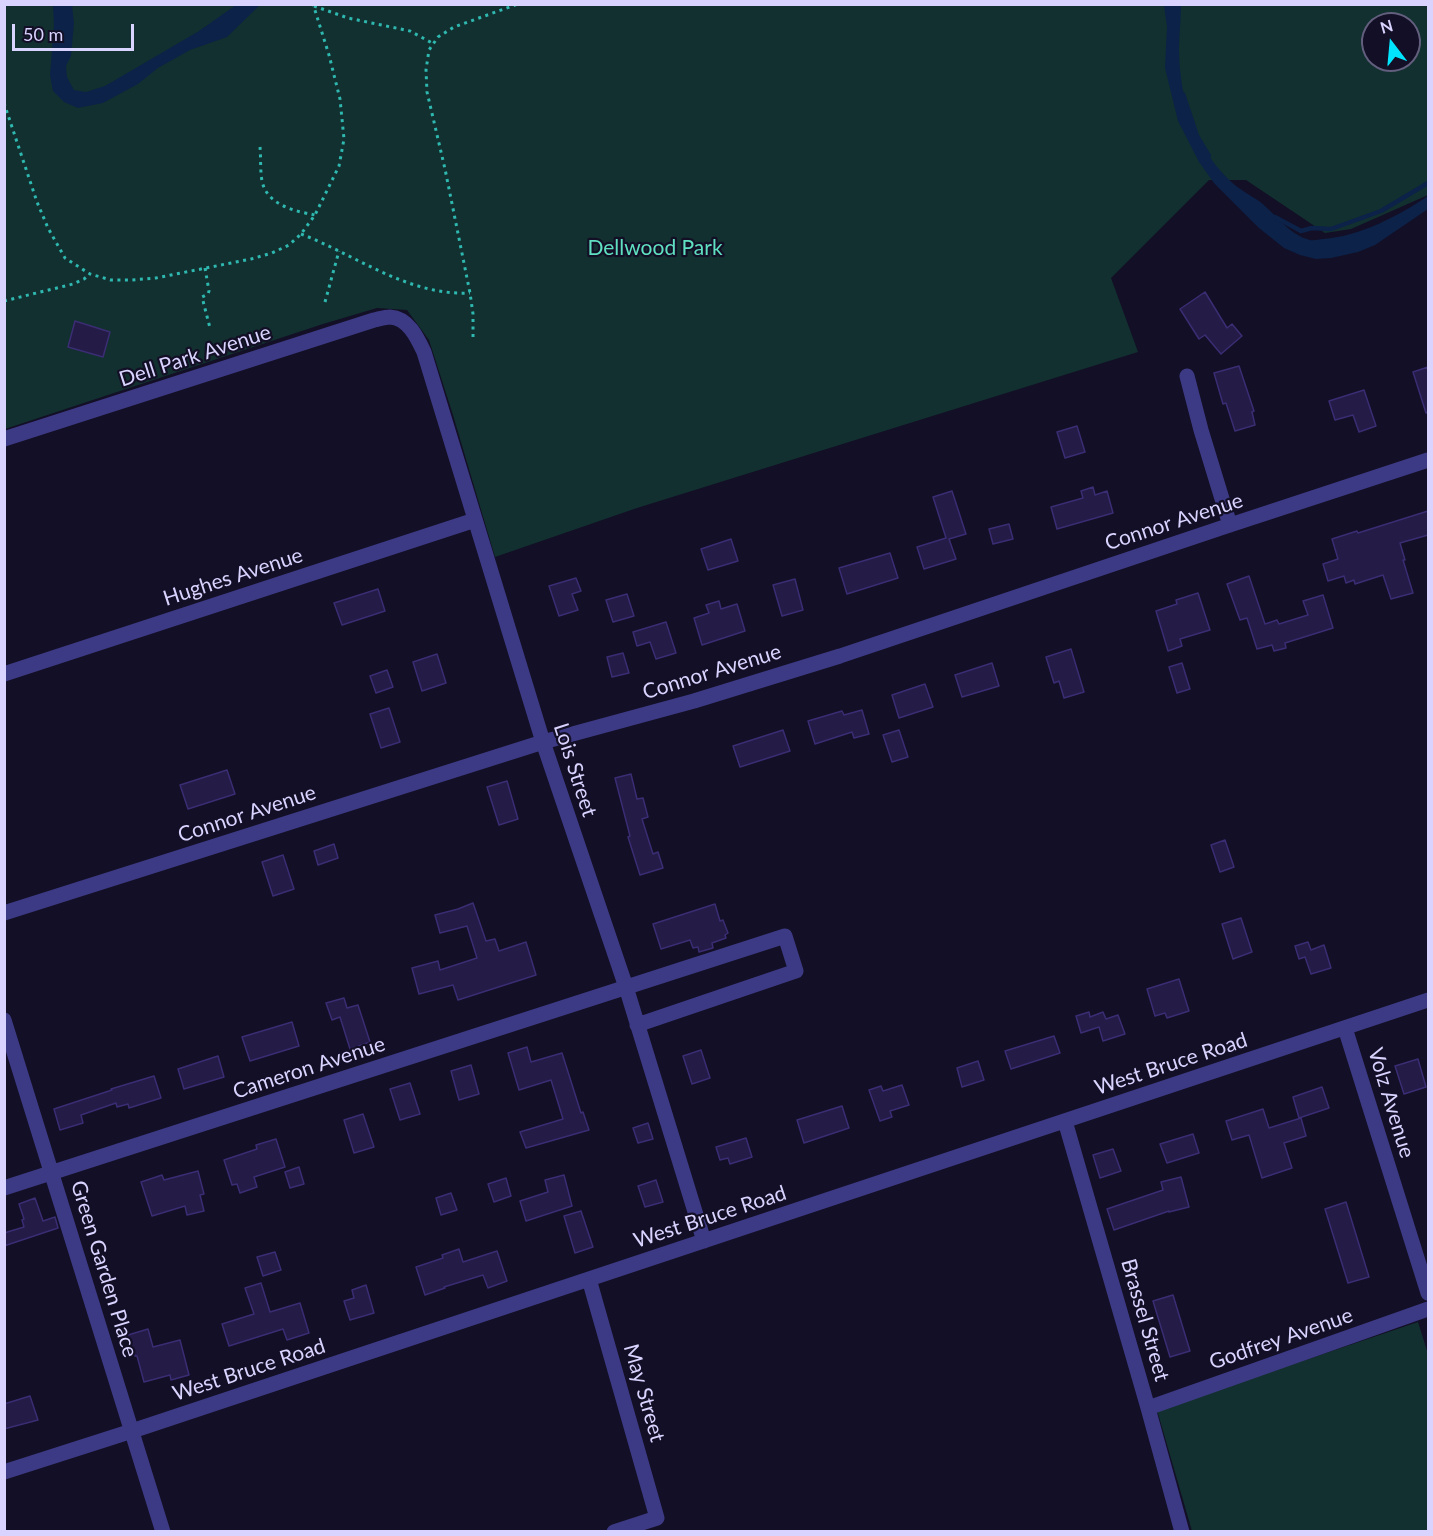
<!DOCTYPE html>
<html>
<head>
<meta charset="utf-8">
<style>
  body { margin:0 }
  #map { position:relative; width:1433px; height:1536px; overflow:hidden; background:#130f26; font-family:Lato,sans-serif }
  canvas { display:block }
  .frame { position:absolute; inset:0; border:6px solid #d9d4ff; pointer-events:none }
  .north { position:absolute; left:1361px; top:12px; width:60px; height:60px; box-sizing:border-box; background:#130f26; border:2px solid #625e7d; border-radius:50%; rotate:344deg; font-size:16px; font-weight:700; line-height:24px; text-align:center; color:#d9d4ff }
  .north::after { content:''; display:block; margin:auto; width:21px; height:27px; background:#00e5ff; clip-path:polygon(50% 0,100% 100%,50% 72%,0 100%) }
  .scale { position:absolute; left:12px; top:24px; width:122px; height:27px; box-sizing:border-box; border:3px solid #d9d4ff; border-top:0; padding-left:8px; font-size:18px; line-height:21px; white-space:nowrap; color:#d9d4ff; -webkit-text-stroke:4px #130f26; paint-order:stroke }
</style>
</head>
<body>
<div id="map">
<canvas width="1433" height="1536"></canvas>
<div class="frame"></div>
<div class="north">N</div>
<div class="scale">50 m</div>
</div>
<script>
const context = document.querySelector('canvas').getContext('2d');
context.lineJoin = 'round';
function fill(path, color) { context.fillStyle = color; context.fill(path, 'evenodd'); }
function stroke(path, color, width, dash) { context.strokeStyle = color; context.lineWidth = width; context.lineCap = dash ? 'butt' : 'round'; context.setLineDash(dash || []); context.stroke(path); }
function write(font, color, halo, rows, align = 'center') {
  context.font = font + ' Lato,sans-serif'; context.lineWidth = 4.5; context.setLineDash([]); context.textBaseline = 'middle'; context.strokeStyle = halo; context.fillStyle = color; for (const [text, x, y, turn = 0] of rows) {
    context.save(); context.translate(x, y); context.rotate((+turn || 0) * Math.PI / 180); context.textAlign = isNaN(turn) ? turn : align; if (halo) context.strokeText(text, 0, 0); context.fillText(text, 0, 0); context.restore();
  }
}
const green = new Path2D(`
  M4 5H1428V195L1351 229 1325 233 1246 180H1209L1111 278 1138 352 637 508 495 557 453 415 429 340 407 310 377 308 323 324 5 429ZM1373 24H1409V60H1373Z
  M1418 1322 1428 1354V1531H1192L1157 1410Z`);
const water = new Path2D(`
  M53 5H72L74 23 71 56 66 66 67 77 74 90 86 92 105 86 199 31 236 5H260L227 37 190 50 158 68 138 84 103 103 78 108 64 102 53 91 50 75 54 25Z
  M1164 5H1181C1181 20 1179 35 1179 50 1180 102 1195 151 1236 186 1243 191 1251 196 1259 201 1275 213 1289 235 1310 240 1314 241 1319 239 1323 239 1361 236 1398 216 1428 196V209L1375 245 1358 252 1331 258 1316 259 1300 255 1284 248 1259 228 1214 183 1199 162 1178 121 1165 68 1167 27Z`);
const stream = new Path2D(`
  M1183 94 1197 136 1209 156
  M1275 217 1301 231 1312 228 1331 229 1381 211 1428 183`);
const building = new Path2D(`
  M1205 292 1227 328 1232 324 1242 336 1221 354 1205 335 1199 339 1180 309Z
  M75 321 110 332 103 357 68 347Z
  M1239 366 1254 411 1252 412 1255 425 1235 431 1226 403 1223 404 1214 373Z
  M1428 367V412L1426 413 1413 372Z
  M1364 390 1376 426 1359 432 1353 415 1335 420 1329 401Z
  M1077 426 1085 452 1065 458 1057 432Z
  M1093 487 1095 495 1107 491 1113 513 1057 529 1051 507 1083 498 1081 491Z
  M952 491 966 534 949 539 956 559 924 569 917 547 946 538 933 497Z
  M1428 511V535L1400 543 1405 560H1403L1413 593 1391 599 1383 575 1355 584 1354 580 1346 583 1344 576 1328 581 1323 564 1338 559 1332 539 1357 531 1358 533Z
  M1009 524 1013 539 993 544 989 529Z
  M731 539 738 561 708 570 701 549Z
  M890 553 898 578 847 594 839 568Z
  M1249 576 1265 624 1277 620 1279 624 1308 615 1303 601 1323 595 1333 628 1285 643 1286 648 1274 651 1272 645 1257 649 1247 618 1240 620 1227 584Z
  M576 578 581 591 572 594 578 610 559 616 549 586Z
  M795 579 803 610 782 616 773 585Z
  M378 589 385 611 342 625 334 603Z
  M1198 593 1210 630 1180 639 1182 646 1168 651 1156 611 1177 604 1176 600Z
  M627 594 634 616 613 622 606 600Z
  M719 601 721 609 737 604 745 631 702 645 694 618 709 613 706 605Z
  M666 622 676 653 656 659 650 642 637 646 633 632Z
  M1071 649 1084 692 1064 698 1059 681 1054 683 1046 657Z
  M623 653 629 673 612 677 607 657Z
  M437 654 446 683 422 691 413 662Z
  M992 663 999 686 962 697 955 675Z
  M1182 663 1190 689 1177 693 1169 667Z
  M387 670 393 687 376 693 370 676Z
  M925 684 933 707 899 718 892 695Z
  M389 708 400 742 381 748 370 714Z
  M862 710 869 734 854 738 852 732 815 744 808 721 842 711 844 715Z
  M783 730 790 751 740 767 733 746Z
  M899 730 908 757 892 762 883 735Z
  M227 770 235 794 188 809 180 785Z
  M631 774 637 799 643 798 648 817 642 819 653 854 658 852 663 868 640 875 628 837 630 836 615 778Z
  M507 781 518 819 499 825 487 787Z
  M1225 840 1234 867 1220 872 1211 845Z
  M334 844 338 858 318 865 314 851Z
  M283 855 294 889 273 896 262 862Z
  M473 903 486 941 495 939 499 951 526 942 536 975 458 1000 453 985 419 994 412 968 438 961 440 970 477 958 467 926 440 933 435 915 458 909Z
  M715 904 720 921 723 920 728 933 725 935 726 938 712 943 713 948 699 952 698 947 693 948 690 940 661 949 653 924Z
  M1241 918 1252 952 1233 959 1222 924Z
  M1308 942 1311 950 1324 945 1331 968 1311 974 1305 957 1299 959 1295 946Z
  M1179 979 1189 1011 1167 1018 1165 1013 1155 1016 1147 989Z
  M344 998 347 1008 358 1005 370 1042 350 1049 340 1017 332 1020 326 1003Z
  M1089 1012 1090 1017 1103 1012 1106 1019 1118 1015 1125 1034 1103 1041 1099 1027 1081 1033 1076 1016Z
  M292 1022 299 1046 250 1061 242 1037Z
  M1054 1036 1060 1053 1011 1069 1005 1051Z
  M527 1047 531 1062 562 1053 581 1113 583 1112 589 1130 526 1148 520 1132 563 1119 551 1080 519 1090 508 1053Z
  M701 1050 710 1078 692 1084 683 1056Z
  M218 1056 224 1077 184 1089 178 1069Z
  M1418 1059 1426 1087 1404 1094 1395 1066Z
  M978 1061 984 1080 962 1087 957 1068Z
  M471 1065 479 1094 459 1100 451 1071Z
  M154 1076 161 1098 129 1108 128 1104 117 1107 116 1103 81 1115 83 1123 60 1130 54 1109 112 1090 111 1089Z
  M410 1083 420 1114 400 1120 390 1089Z
  M902 1085 909 1105 890 1111 892 1117 880 1121 869 1090 881 1086 883 1091Z
  M1322 1087 1329 1108 1299 1118 1293 1097Z
  M842 1106 849 1128 804 1143 797 1120Z
  M1263 1109 1269 1128 1301 1118 1306 1136 1284 1143 1292 1168 1262 1178 1249 1135 1232 1140 1226 1121Z
  M363 1114 374 1147 354 1153 344 1120Z
  M648 1123 653 1139 638 1143 633 1128Z
  M1193 1134 1199 1153 1167 1163 1160 1144Z
  M746 1138 752 1157 730 1164 728 1158 720 1160 716 1147Z
  M276 1139 285 1167 254 1177 257 1187 240 1193 237 1184 232 1185 224 1160 257 1149 256 1145Z
  M1113 1149 1121 1171 1100 1178 1093 1155Z
  M299 1167 304 1184 290 1188 285 1172Z
  M198 1171 204 1194 200 1195 204 1211 187 1215 185 1206 152 1216 141 1182 162 1175 164 1180Z
  M564 1175 572 1206 526 1221 520 1201 548 1192 545 1180Z
  M1181 1177 1189 1207 1169 1212V1211L1114 1230 1107 1209 1163 1190 1161 1182Z
  M506 1178 511 1196 494 1202 488 1184Z
  M656 1180 663 1202 645 1207 638 1186Z
  M451 1193 457 1210 441 1215 436 1198Z
  M35 1198 43 1221 55 1217 58 1228 4 1246V1233L24 1227 22 1220 24 1219 19 1204Z
  M1346 1202 1369 1277 1348 1283 1325 1209Z
  M581 1211 593 1247 575 1253 564 1216Z
  M459 1249 463 1262 497 1251 507 1281 488 1288 483 1275 444 1287 445 1288 425 1295 416 1267 443 1258 442 1255Z
  M275 1252 281 1270 263 1276 257 1257Z
  M261 1283 270 1312 300 1303 309 1333 287 1340 283 1329 229 1346 222 1324 254 1314 245 1288Z
  M366 1285 374 1313 350 1320 344 1301 354 1298 352 1290Z
  M1173 1295 1190 1351 1170 1357 1153 1301Z
  M148 1329 153 1347 180 1340 189 1375 171 1380 170 1375 144 1382 137 1356H135L128 1335Z
  M30 1396 38 1420 4 1429V1404Z`);
const path = new Path2D(`
  M314 6 348 18 410 31 434 44
  M4 103 37 202 48 228 65 258 90 274 111 280H131L156 278 251 259 272 253 289 245 301 234 315 215 339 166 344 139 340 99 329 55 313 4
  M260 147C261 158 260 170 262 181 267 205 294 211 315 215
  M301 234C356 255 408 296 470 293
  M205 268 209 291 208 294 202 297 210 328
  M4 301 73 284 84 279 90 274
  M325 302 339 251
  M473 337V314L470 293 445 169 427 92 426 70 429 50 438 37 454 27 518 4`);
const minor = new Path2D(`
  M1187 376 1201 430 1230 525
  M4 439 374 320C379 319 385 317 390 317 408 318 417 337 424 352L543 742 626 987 704 1241
  M4 674 475 520
  M4 913 543 742 694 701 840 656 1230 525 1428 460
  M4 1020 163 1532
  M1345 1028 1428 1293
  M1065 1121 1148 1408 1182 1532
  M4 1188 785 936 796 971 637 1025
  M589 1279 657 1518 614 1532
  M1148 1408 1428 1309
  M4 1472 132 1431 1428 1000`);
const parkNames = [
  ["Dellwood Park",655,248]
];
const streetNames = [
  ["Dell Park Avenue",195,356,-18],
  ["Connor Avenue",1174,522,-18],
  ["Hughes Avenue",233,577,-18],
  ["Connor Avenue",712,672,-17],
  ["Lois Street",575,770,72],
  ["Connor Avenue",247,814,-18],
  ["West Bruce Road",1171,1064,-18],
  ["Cameron Avenue",309,1068,-18],
  ["Volz Avenue",1391,1103,73],
  ["West Bruce Road",710,1217,-18],
  ["Green Garden Place",104,1269,73],
  ["Brassel Street",1145,1320,74],
  ["Godfrey Avenue",1281,1339,-19],
  ["West Bruce Road",249,1370,-18],
  ["May Street",644,1393,74]
];
fill(green, '#12302f');
fill(water, '#0c2248');
stroke(stream, '#0c2248', 4.5);
fill(building, '#241b47');
stroke(building, '#3b2d73', 1.5);
stroke(path, '#2fb8b0', 3, [3, 4.5]);
stroke(minor, '#3d3a85', 15);
write('21px', '#5fe0c0', '#130f26', parkNames);
write('21px', '#d9d4ff', '#130f26', streetNames);
</script>
</body>
</html>
